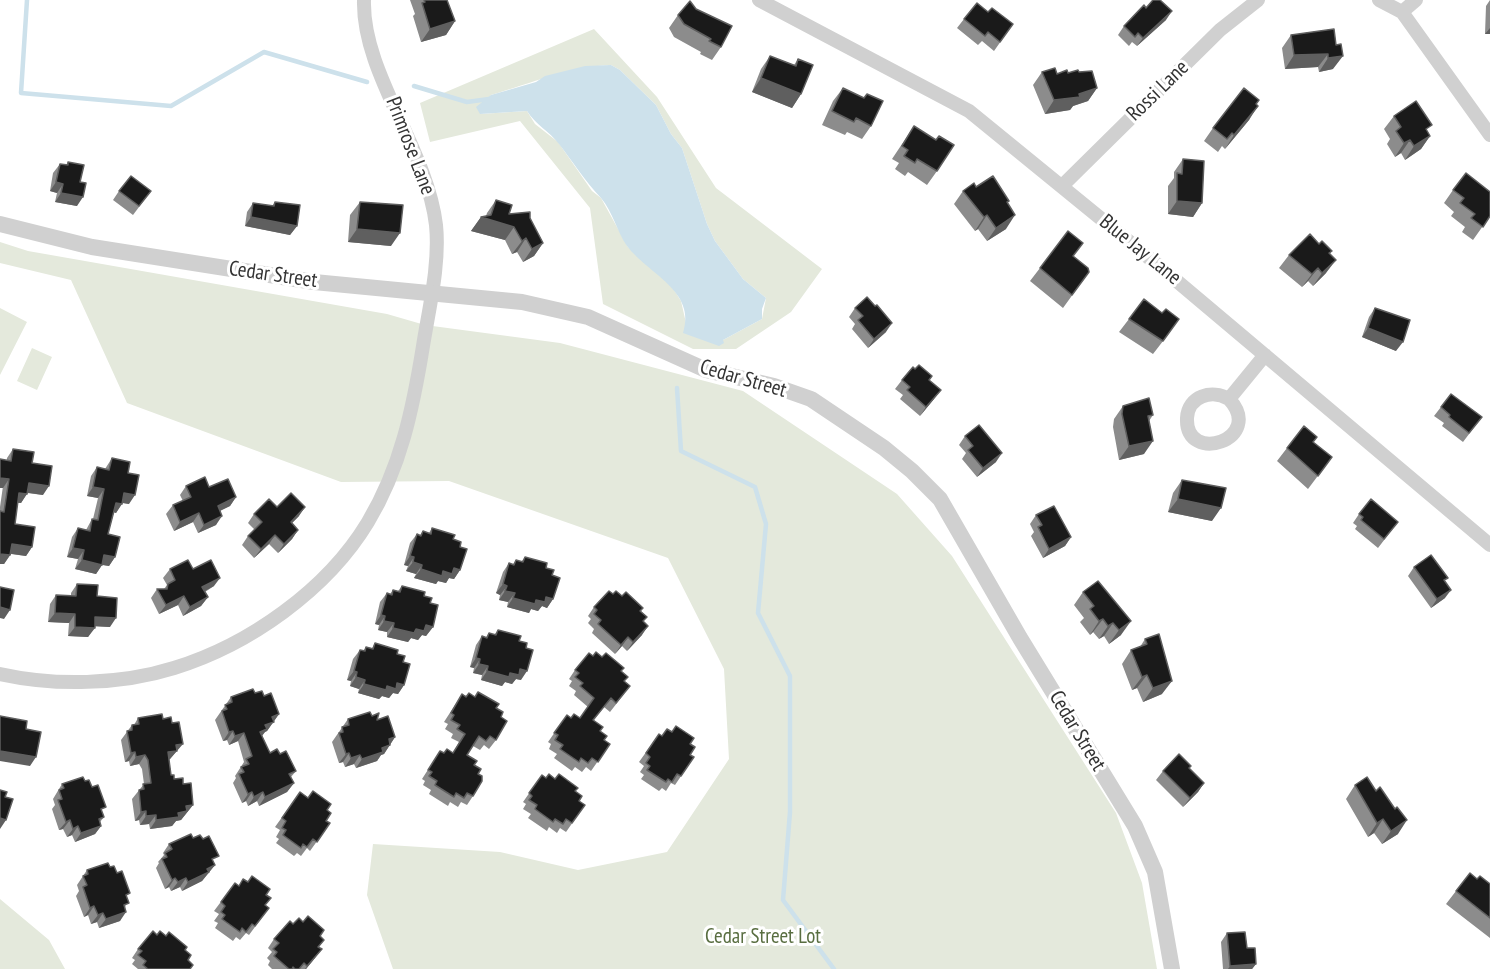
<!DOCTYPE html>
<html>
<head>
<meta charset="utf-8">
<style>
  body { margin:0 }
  canvas { display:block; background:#fff }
</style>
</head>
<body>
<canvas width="1490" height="969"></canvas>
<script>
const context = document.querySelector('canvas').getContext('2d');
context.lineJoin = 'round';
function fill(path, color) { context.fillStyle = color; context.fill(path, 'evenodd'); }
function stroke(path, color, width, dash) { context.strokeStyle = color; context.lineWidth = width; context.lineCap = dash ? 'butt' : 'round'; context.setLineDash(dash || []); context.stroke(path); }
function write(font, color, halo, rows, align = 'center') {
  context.font = font + ' "PT Sans Narrow",sans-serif'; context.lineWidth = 6; context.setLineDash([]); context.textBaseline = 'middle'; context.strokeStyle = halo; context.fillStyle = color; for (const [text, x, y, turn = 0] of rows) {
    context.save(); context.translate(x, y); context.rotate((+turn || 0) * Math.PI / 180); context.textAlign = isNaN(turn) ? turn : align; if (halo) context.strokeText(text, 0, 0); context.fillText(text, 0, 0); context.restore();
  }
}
const green = new Path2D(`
  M594 29 657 97 716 188 822 269 791 312 736 349H693L603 304 590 208 520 121 430 142 420 103ZM611 65 620 70 656 105 671 134 682 148 707 224 715 241 743 279 766 298 762 319 723 340 686 323 681 301 671 285 628 247 601 198 592 191 558 142 535 124 527 111 480 114 491 95C532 83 568 67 611 65Z
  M0 242 28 251 387 314 425 325 560 343 743 391 897 494 952 556 1116 813 1142 883 1157 969H393L367 895 373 844 500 852 578 870 667 852 729 759 724 669 668 558 449 481 341 482 127 403 71 280 0 263Z
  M0 308 27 322 0 375Z
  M32 348 52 357 37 390 17 381Z
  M0 899 49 940 65 969H0Z`);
const water = new Path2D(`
  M611 65 620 70 656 105 671 134 682 148 707 224 715 241 743 279 766 298 762 309V319L723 340 724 343 719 346 683 333C697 291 648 274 627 246 617 232 613 212 601 198 585 181 573 162 559 144 549 131 536 125 527 111L480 114 476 107 491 95 536 82 545 76 585 66Z`);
const stream = new Path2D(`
  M27 0 21 93 171 106 264 52 367 82
  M414 86 467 102 489 99
  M677 388 681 451 755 487 766 524 758 613 790 676V812L783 900 834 969`);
const minor = new Path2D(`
  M759 0 969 111 1159 266 1490 545
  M1379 0 1402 12 1490 135
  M1402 12 1416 0
  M1062 186 1220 30 1258 0
  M1229 399C1266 439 1185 466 1187 418 1188 396 1212 389 1229 399L1265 355
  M0 674C54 686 120 685 174 668 249 645 327 590 368 522 401 467 413 408 423 346 429 308 440 264 436 225 427 148 362 73 364 0`);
const tertiary = new Path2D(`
  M0 224 92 247 314 282 522 302 588 317 706 370 774 386 811 399 884 448 912 471 940 499 1020 638 1135 826 1155 872 1172 969`);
const wall = new Path2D(`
  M410 0H447L455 21 446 35 421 42 413 16 415 14Z
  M1490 0V43V34H1485L1486 6Z
  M1146 8 1166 20 1137 46 1132 42 1129 46 1118 35 1124 26Z
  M988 12 1013 24 994 51 982 41 978 45 957 28 964 19Z
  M678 15 721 47 712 60 700 54 701 52 674 37 669 28Z
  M1334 29 1333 69 1319 72 1318 67 1285 69 1282 48 1291 35Z
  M770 56 794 65 798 59 801 94 792 108 752 92 761 69Z
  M1042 72 1057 74 1079 72 1097 88 1088 101 1073 106 1070 110 1045 114 1033 85Z
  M843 88 864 98 867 94 871 126 862 139 847 132 845 135 822 125 833 101Z
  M1256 105 1249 120 1225 149 1222 146 1218 152 1204 141 1213 128Z
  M1394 116 1427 132 1430 136 1421 149 1405 160 1401 153 1395 157 1387 144 1390 139 1384 129Z
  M914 126 937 171 927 185 908 172 905 176 895 169 899 163 892 159Z
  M1183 159 1202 203 1193 217 1168 214V186L1174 178V172Z
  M68 162 80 182 77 206 55 202 57 193 50 191 53 173 60 164 66 165Z
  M976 187 1007 204 1006 229 987 241 978 229 975 231 954 204 963 191Z
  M1453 190 1490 216 1473 240 1462 232 1465 227 1451 216 1454 212 1444 203Z
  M119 191H151L133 215 113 200Z
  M496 200 509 214 530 218 543 243 534 256 523 262 517 252 512 254 505 240 471 231 481 217 486 216 487 213Z
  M275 202 297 226 290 235 245 226 247 212 253 203 272 206Z
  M360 202 391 246 348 242 350 215Z
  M1319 244 1332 251 1330 254 1326 273 1313 286 1308 281 1302 287 1279 268 1289 255Z
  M1073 256 1089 272 1063 308 1030 281 1040 268Z
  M855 308 886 332 868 348 852 329 855 324 849 317Z
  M1375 308 1396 351 1362 337 1369 317Z
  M1129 319 1170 332 1153 354 1119 332Z
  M902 380 929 381 934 399 920 416 900 399 903 395 895 389Z
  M1451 394 1482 417 1463 442 1442 426 1444 423 1434 416Z
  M1123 406 1153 415 1149 421 1144 454 1119 460 1113 427 1114 419Z
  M965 436 996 462 977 477 962 459 966 453 959 445Z
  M1313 442 1332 457 1308 489 1277 461 1287 448Z
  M13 449 32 463 43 495 27 493 21 503H17L15 524 32 547 26 556 11 554 4 564H0V507L7 458Z
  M112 458 128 473 129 504 122 503 116 513 114 512 108 534 115 557 109 566 102 565 96 574 75 569 78 559 67 557 72 537 78 528 86 530 92 519H93L98 498 87 496 91 476 97 467 105 469Z
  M1182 480 1212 521 1168 512 1173 493Z
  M186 486 209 487 236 497 230 506 220 511 216 525 198 533 193 522 174 531 166 514 173 505 183 501 180 495Z
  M277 507 299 516 292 523 298 530 292 539 278 553 269 544 254 558 242 545 248 536 255 530 248 523 254 514Z
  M1359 514 1398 522 1378 548 1355 529 1357 526 1353 523Z
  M1036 515 1071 537 1065 546 1043 558 1031 536 1034 532 1030 524Z
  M432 528 453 539 460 547V570L454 579 449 578 446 583 438 581 436 584 414 578 416 574 406 571 408 566 404 565 410 543 417 534 420 535 423 531 429 533Z
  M525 557 546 568 552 575 553 599 547 608 542 606 538 611 531 609 529 613 507 607 508 602 499 600 500 595 496 593 503 572 509 563 513 564 516 560 521 562Z
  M1414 567 1445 581V598L1431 608 1408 576Z
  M170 569H193L214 586 205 592 208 597 201 606 183 616 178 605 159 614 151 598 157 589H164L167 585 163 578Z
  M1098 581 1121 635 1109 644 1104 636 1099 639 1093 632 1090 635 1080 622 1084 618 1074 605 1083 592Z
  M77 584 97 596 110 627 95 626 88 637 68 636 69 623 48 622 50 604 56 595 71 596V593Z
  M402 586 424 596 430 603 433 627 426 636 422 635 418 640 411 638 408 642 387 637V632L378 630 379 625 375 624 380 602 387 593 390 594 393 590 398 591Z
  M613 594 622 596 643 608 641 611 647 617 643 621 642 635 627 651 622 646 615 654 592 633 594 629 588 623 591 619 588 616 594 607Z
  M498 630 519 641 521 680 516 679 512 684 505 682 502 686 481 680 482 675 473 673 474 668 470 667 476 645 482 636 486 637 489 633 494 635Z
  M1145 639 1162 694 1143 702 1137 688 1132 690 1122 664 1131 650 1140 647Z
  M375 643 397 654 403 662 404 685 398 694 393 693 389 698 382 696 379 699 358 693 359 689 350 686 351 681 347 680 353 659 360 650 363 651 366 647 372 648Z
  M593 656 622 672 625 681 624 694 610 712 604 707 594 720 600 731 604 740 610 744 591 771 586 767 582 772 575 767 572 771 554 758 557 754 549 749 551 744 548 742 567 715 571 718H580L588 707 574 695 576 691 569 686 572 681 569 679 575 670Z
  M255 693 264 696 279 714 267 731 265 732 262 736 270 753 280 754 296 771 291 777 294 783 287 792 259 806 257 801 248 806 246 801 242 803 233 783 236 778 235 776 244 762 238 741 229 745 227 740 223 741 215 720 231 697Z
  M462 694 496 708 501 717 496 740 489 749 484 745 480 750 473 746 467 755 474 765 478 774 473 796 467 805 461 802 458 807 450 802 448 806 429 794 431 790 423 785 425 781 422 779 440 751 444 753H453L459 742 451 738 453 734 445 729 448 724 444 722Z
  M372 716 377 720 395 737 384 754 381 755 377 761 356 768 354 764 345 767 343 762 339 763 332 742 348 719Z
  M138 718 163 719 176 752 175 753 170 759 169 760 171 775 174 779 183 784 193 805 181 820 176 821 172 826 150 829 149 824 140 825 139 820 135 821 132 799 144 784 142 769 139 764 130 766 129 761 125 762 121 740 132 725H134Z
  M659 734 662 736 690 744V755L694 757 675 785 671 783 666 791 662 788 659 791 641 779 644 775 640 772 644 766 639 762Z
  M1189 768 1204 783 1198 792 1183 807 1156 780 1163 771Z
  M542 775 546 778 575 791 579 801 585 805 566 832 560 828 557 833 549 827 547 831 528 818 531 814 523 809 526 804 523 802Z
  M85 781 92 787 104 817 100 822 101 826 95 834 75 842 72 835 67 837 63 829 59 830 52 809 55 805 53 799 62 784Z
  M1355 785 1398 834 1382 844 1374 833 1368 837 1346 799Z
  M300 792 327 810 326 821 330 823 310 851 307 848 301 856 297 853 294 856 276 843 279 839 276 837 280 830 275 827Z
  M193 838 215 865 202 881 182 891 180 887 171 891 169 887 165 889 156 868 159 863 158 862 164 855 163 853 169 844Z
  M110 867 127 898 125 908 120 921 99 928 97 922 91 924 88 915 84 917 76 896 79 891 77 885 87 870Z
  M235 883 239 886 266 895 265 905 269 908 249 935 246 933 240 940 236 937 233 941 215 928 218 923 214 921 219 914 214 911Z
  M1490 884V938L1446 904 1456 891Z
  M293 924 320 936 324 940 319 947 315 958 306 969H272L268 965 270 961 267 958 272 952 268 948 274 939Z
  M1227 933 1247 948 1256 964 1252 969H1223L1221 942Z
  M157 935 185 950 190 969H138L132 964 135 960 132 958 138 949Z`);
const shadedWall = new Path2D(`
  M1172 11 1166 20 1137 46 1143 38Z
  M455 21 446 35 421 42 430 29Z
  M1490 28V34H1485Z
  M1328 54 1318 67 1285 69 1294 55Z
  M1343 56 1333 69 1319 72 1328 58Z
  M761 78 801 94 792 108 752 92Z
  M1097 88 1088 101 1073 106 1070 110 1045 114 1054 100Z
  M1258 106 1249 120 1225 149 1234 135Z
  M1430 136 1421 149 1405 160 1414 146Z
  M1410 140 1401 153 1395 157 1404 143Z
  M56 182 63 184 57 193 50 191Z
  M61 193 83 197 77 206 55 202Z
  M1177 201 1202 203 1193 217 1168 214Z
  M987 215 978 229 975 231 984 217Z
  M1015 215 1006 229 987 241 996 228Z
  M251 217 297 226 290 235 245 226Z
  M481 217 514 227 505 240 471 231Z
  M357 229 400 233 391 246 348 242Z
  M526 238 517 252 512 254 522 241Z
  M543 243 534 256 523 262 532 249Z
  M1336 260 1326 273 1313 286 1322 273Z
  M1318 268 1308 281 1302 287 1312 274Z
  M892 323 886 332 868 348 874 339Z
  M1368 328 1403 342 1396 351 1362 337Z
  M941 390 934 399 920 416 926 407Z
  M1153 441 1144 454 1119 460 1129 446Z
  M1002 453 996 462 977 477 983 468Z
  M0 478 9 479 3 488H0Z
  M29 483 49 486 43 495 23 492Z
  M93 487 104 489 98 498 87 496Z
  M19 493 27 494 21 503 12 502Z
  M124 493 135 495 129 504 118 502Z
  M236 497 230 506 211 515 218 506Z
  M1178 499 1221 508 1212 521 1168 512Z
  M116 503 122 504 116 513 110 511Z
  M305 507 299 516 284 531 291 522Z
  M199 513 193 522 174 531 180 522Z
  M222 516 216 525 198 533 204 525Z
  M298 530 292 539 278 553 284 544Z
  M275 535 269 544 254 558 261 549Z
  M1071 537 1065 546 1043 558 1049 549Z
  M12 544 32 547 26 556 6 553Z
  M73 548 84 550 78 559 67 557Z
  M0 554 10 555 4 564H0Z
  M104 555 115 557 109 566 98 564Z
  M410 556 414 557 408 566 404 565Z
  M82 560 102 565 96 574 75 569Z
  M413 562 422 565 416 574 406 571Z
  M454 568 460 570 454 579 449 578 446 583 438 581 436 584 414 578 421 569 443 571Z
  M220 578 214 586 196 596 202 587Z
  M503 584 507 586 500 595 496 593Z
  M1451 590 1445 598 1431 608 1437 599Z
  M505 591 515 593 508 602 499 600Z
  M184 596 178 605 159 614 166 605Z
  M208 597 201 606 183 616 190 607Z
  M546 597 553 599 547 608 542 606 538 611 531 609 529 613 507 607 513 598 536 600Z
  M0 607 10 610 4 619 0 618Z
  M55 613 75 614 69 623 48 622Z
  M381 615 385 616 379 625 375 624Z
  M95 617 116 618 110 627 89 626Z
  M1103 619 1093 632 1090 635 1099 621Z
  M384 621 394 623 387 632 378 630Z
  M1131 621 1121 635 1109 644 1119 630Z
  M1113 623 1104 636 1099 639 1108 626Z
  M426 625 433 627 426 636 422 635 418 640 411 638 408 642 387 637 393 628 416 629Z
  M648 626 642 635 627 651 633 642Z
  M75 627 95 628 88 637 68 636Z
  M628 637 622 646 615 654 621 645Z
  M476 658 480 659 474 668 470 667Z
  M479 664 488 666 482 675 473 673Z
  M520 669 527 671 521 680 516 679 512 684 505 682 502 686 481 680 487 671 510 673Z
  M354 671 357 672 351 681 347 680Z
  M1147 675 1137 688 1132 690 1142 677Z
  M356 677 365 680 359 689 350 686Z
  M1172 681 1162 694 1143 702 1153 688Z
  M397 683 404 685 398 694 393 693 389 698 382 696 379 699 358 693 364 684 387 686Z
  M279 714 267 731 265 732 260 738 253 741 272 717Z
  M233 731 227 740 223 741 229 732Z
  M244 733 238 741 229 745 235 736Z
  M395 737 384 754 381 755 377 761 356 768 362 759 389 739Z
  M183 744 170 759 161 761 168 752 176 745Z
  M0 751 36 757 30 766 0 761Z
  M135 752 129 761 125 762 131 753Z
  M349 753 343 762 339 763 346 754Z
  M145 755 139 764 130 766 136 757Z
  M360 755 354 764 345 767 351 758Z
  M294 783 287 792 259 806 265 797Z
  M1204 783 1198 792 1183 807 1190 798Z
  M252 792 246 801 242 803 248 794Z
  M263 792 257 801 248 806 254 797Z
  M193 805 181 820 176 821 172 826 150 829 156 820 178 813 186 806Z
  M146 811 139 820 135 821 141 812Z
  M156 815 149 824 140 825 146 816Z
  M0 818 6 820 0 829Z
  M1383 819 1374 833 1368 837 1377 823Z
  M70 820 63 829 59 830 66 822Z
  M1407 820 1398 834 1382 844 1391 831Z
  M78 826 72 835 67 837 73 829Z
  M101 826 95 834 75 842 81 833Z
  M215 865 202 881 182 891 188 882 207 869Z
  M175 878 169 887 165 889 172 880Z
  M186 878 180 887 171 891 178 882Z
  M94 906 88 915 84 917 90 908Z
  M126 912 120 921 99 928 106 919Z
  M103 913 97 922 91 924 98 915Z
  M322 949 315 958 306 969H305Z
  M1256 964 1252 969H1228L1230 966Z`);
const building = new Path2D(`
  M424 0H447L455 21 430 29 422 3 425 2Z
  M1153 0H1160L1172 11 1143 38 1138 33 1135 37 1124 26 1144 5 1146 8Z
  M690 1 696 9 732 26 721 47 709 41 711 39 684 24 678 15Z
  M977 3 988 12 992 8 1013 24 1000 42 988 32 985 36 964 19Z
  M1334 29 1336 45 1341 44 1343 56 1328 58V54L1294 55 1291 35Z
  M770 56 796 66 798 59 813 65 801 94 761 78Z
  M1055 68 1057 74 1067 70 1068 73 1078 70 1079 72 1092 71 1097 88 1079 94 1080 97 1054 100 1042 72Z
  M843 88 864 98 867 94 883 101 871 126 856 118 854 122 832 111Z
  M1244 88 1259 100 1256 104 1258 106 1234 135 1232 133 1227 139 1213 128Z
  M1416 101 1432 125 1426 129 1430 136 1414 146 1410 140 1404 143 1396 131 1401 127 1394 116Z
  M914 126 936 140 939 136 954 145 937 171 917 159 915 163 904 156 908 150 902 146Z
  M1183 159 1204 161 1202 203 1177 201V173L1182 174Z
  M68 162 84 165 80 182 86 183 83 197 61 193 63 184 56 182 60 164 68 165Z
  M1466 173 1490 192V216L1483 227 1471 218 1475 214 1460 203 1464 198 1453 190Z
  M131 176 151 191 139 206 119 191Z
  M993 176 1009 201 1007 202 1015 215 996 228 987 215 984 217 963 191 974 183 976 187Z
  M496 200 512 205 509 214 530 212V218L543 243 532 249 526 238 522 241 514 227 481 217 491 215Z
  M275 202 300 205 297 226 251 217 253 203 274 206Z
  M360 202 403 205 400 233 357 229Z
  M1068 231 1083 243 1073 256 1088 268 1089 272 1072 295 1040 268Z
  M1310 234 1319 244 1322 241 1332 251 1329 253 1336 260 1322 273 1318 268 1312 274 1289 255Z
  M867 297 875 306 877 305 892 323 874 339 858 320 863 316 855 308Z
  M1144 299 1162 313 1166 309 1179 319 1163 341 1129 319Z
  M1375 308 1410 320 1403 342 1368 328Z
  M919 365 932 376 929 380 941 390 926 407 907 390 910 387 902 380 913 367 915 369Z
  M1451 394 1482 417 1469 433 1449 417 1450 415 1441 407Z
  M1149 398 1153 415 1148 416 1153 441 1129 446 1122 414 1123 406Z
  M979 425 1002 453 983 468 968 450 973 446 965 436Z
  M1304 426 1317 437 1313 442 1332 457 1318 476 1287 448Z
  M13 449 34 452 32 463 52 466 49 486 29 483 27 494 19 493 15 524 35 527 32 547 12 544 10 555 0 554V511L4 512 9 479 0 478V459L11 461Z
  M112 458 130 462 128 473 139 475 135 495 124 493 122 504 116 503 108 534 120 537 115 557 104 555 102 565 82 560 84 550 73 548 78 528 90 531 92 519 98 520 104 489 93 487 97 467 109 470Z
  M205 477 209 487 228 479 236 497 218 506 222 516 204 525 199 513 180 522 173 505 191 497 186 486Z
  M1182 480 1226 488 1221 508 1178 499Z
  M291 493 305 507 291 522 298 530 284 544 275 535 261 549 248 536 262 522 254 514 269 499 277 507Z
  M1371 499 1398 522 1384 539 1361 520 1363 517 1359 514Z
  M1054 506 1071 537 1049 549 1038 527 1042 525 1036 515Z
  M432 528 455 535 453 539 461 542 460 547 467 549 460 570 454 568 452 574 443 571 442 576 421 569 422 565 413 562 414 557 410 556 417 534 421 536 423 531 431 534Z
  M1431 555 1448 578 1444 580 1451 590 1437 599 1414 567Z
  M525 557 547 563 546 568 554 570 552 575 560 578 553 599 546 597 545 602 536 600 535 604 513 598 515 593 505 591 507 586 503 584 509 563 514 565 516 560 523 562Z
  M188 560 193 569 211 560 220 578 202 587 208 597 190 607 184 596 166 605 157 589H167L168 584 175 580 170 569Z
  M1098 581 1131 621 1119 630 1113 623 1108 626 1103 619 1099 621 1090 609 1094 606 1083 592Z
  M77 584 98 585 97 596 117 598 116 618 95 617V628L75 627V614L55 613 56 595 76 596Z
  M402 586 425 592 424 596 432 598 430 603 438 605 433 627 426 625 424 631 416 629 414 633 393 628 394 623 384 621 385 616 381 615 387 593 392 595 393 590 400 592Z
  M0 587 14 590 10 610 0 607Z
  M609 591 613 594 616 591 622 596 626 592 643 608 640 611 647 617 643 621 648 626 633 642 628 637 621 645 598 624 601 620 594 614 597 610 594 607Z
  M498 630 521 636 519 641 527 643 526 648 533 650 527 671 520 669 519 675 510 673 509 677 487 671 488 666 479 664 480 659 476 658 482 636 487 638 489 633 496 635Z
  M1159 634 1172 681 1153 688 1147 675 1142 677 1131 650 1147 644 1145 639Z
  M375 643 398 650 397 654 405 656 403 662 410 664 404 685 397 683 396 689 387 686 386 690 364 684 365 680 356 677 357 672 354 671 360 650 365 651 366 647 373 649Z
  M596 652 602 657 606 653 624 668 621 671 628 677 624 681 630 686 616 703 611 698 593 720 603 727 600 731 607 736 604 740 610 744 598 762 592 758 588 763 581 758 579 762 560 749 563 745 555 740 558 735 554 733 567 715 571 718 574 714 580 718 594 698 580 686 583 683 575 677 579 673 575 670 589 653 593 656Z
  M253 689 255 693 262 691 264 696 271 693 279 714 272 717 274 722 265 725 267 729 260 732 270 753 277 749 280 754 286 751 296 771 289 774 294 783 265 797 263 792 254 797 252 792 248 794 239 774 244 772 241 767 249 764 246 759 252 756 244 733 235 736 233 731 229 732 222 711 227 709 225 705 232 702 231 697Z
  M478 692 499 704 496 708 503 712 501 717 507 721 496 740 490 736 486 741 479 736 467 755 477 761 474 765 481 769 478 774 482 776V781L473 796 467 793 464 798 456 793 454 797 435 785 437 781 429 776 432 772 428 770 440 751 444 753 447 749 453 753 465 734 457 729 460 725 451 720 454 715 451 713 462 694 466 697 469 693 475 697Z
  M370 712 372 716 379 713 377 720 388 716 395 737 389 739 390 745 382 748 383 752 362 759 360 755 351 758 349 753 346 754 339 733 343 732 342 727 349 725 348 719Z
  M162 714 163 719 171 717 172 723 179 722 183 744 176 745 177 751 168 752 171 775H174V779L183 778V784L191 783 193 805 186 806 187 811 178 813 179 817 156 820V815L146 816V811L141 812 139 790 144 789 143 784 151 783 148 760 145 755 136 757 135 752 131 753 127 731 132 730V725L139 724 138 718Z
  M0 716 27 721 26 729 41 732 36 757 0 751Z
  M676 726 694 738 690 744 695 747 690 755 694 757 681 776 677 774 672 782 668 779 666 782 647 770 650 766 646 763 650 757 646 753 659 734 662 736 667 729 672 732Z
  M1179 754 1191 766 1189 768 1204 783 1190 798 1163 771Z
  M549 774 555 779 559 774 578 788 575 791 582 796 579 801 585 805 572 823 566 819 563 824 555 819 553 822 535 809 537 805 529 800 532 796 529 793 542 775 546 778Z
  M83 777 85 781 89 780 92 787 98 785 106 807 101 809 104 817 99 819 101 826 81 833 78 826 73 829 70 820 66 822 58 800 62 799 59 790 64 788 62 784Z
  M1367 777 1376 791 1380 787 1395 809 1397 807 1407 820 1391 831 1383 819 1377 823 1355 785Z
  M0 790 7 792 5 797 13 799 6 820 0 818Z
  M313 791 331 804 327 810 331 813 326 821 330 823 317 842 313 839 307 847 303 844 301 848 283 835 286 830 282 828 286 821 282 818 300 792 308 798Z
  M191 834 193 838 200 835 203 839 209 836 219 856 212 859 215 865 207 869 209 872 188 882 186 878 178 882 175 878 172 880 162 859 167 857 165 853 172 849 169 844Z
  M108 863 110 867 114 866 117 873 122 871 130 893 126 895 129 903 124 905 126 912 106 919 103 913 98 915 94 906 90 908 83 887 87 885 83 876 88 874 87 870Z
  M1470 873 1477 879 1480 876 1490 884V918L1456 891Z
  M252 876 270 889 266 895 271 898 265 905 269 908 255 926 252 924 246 932 242 928 240 932 222 919 225 915 221 912 225 906 221 902 235 883 239 886 243 879 248 882Z
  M308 916 324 930 320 936 324 940 318 947 322 949 307 966 304 963 299 969H295L293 967 292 969H289L274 956 277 952 273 949 279 943 274 939 290 921 293 924 299 918 303 922Z
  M153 931 157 935 160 931 166 936 169 932 187 947 185 950 191 955 188 960 193 965 190 969H148L143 965 146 961 138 955 142 951 138 949Z
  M1245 932 1247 948H1255L1256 964 1230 966 1227 933Z`);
const streetNames = [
  ["Rossi Lane",1158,91,-44],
  ["Primrose Lane",410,146,69],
  ["Blue Jay Lane",1140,250,39],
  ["Cedar Street",273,275,8],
  ["Cedar Street",743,379,16],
  ["Cedar Street",1077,731,59]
];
const parkNames = [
  ["Cedar Street Lot",763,937]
];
fill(green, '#e4e9dc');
fill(water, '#cde1eb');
stroke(stream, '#cde1eb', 4.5);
stroke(minor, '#d0d0d0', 14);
stroke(tertiary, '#d0d0d0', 16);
fill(wall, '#8c8c8c');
fill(shadedWall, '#5f5f5f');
fill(building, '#1a1a1a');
stroke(building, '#5f5f5f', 1.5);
write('21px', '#333', '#fff', streetNames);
write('21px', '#596e41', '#fff', parkNames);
</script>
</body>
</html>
